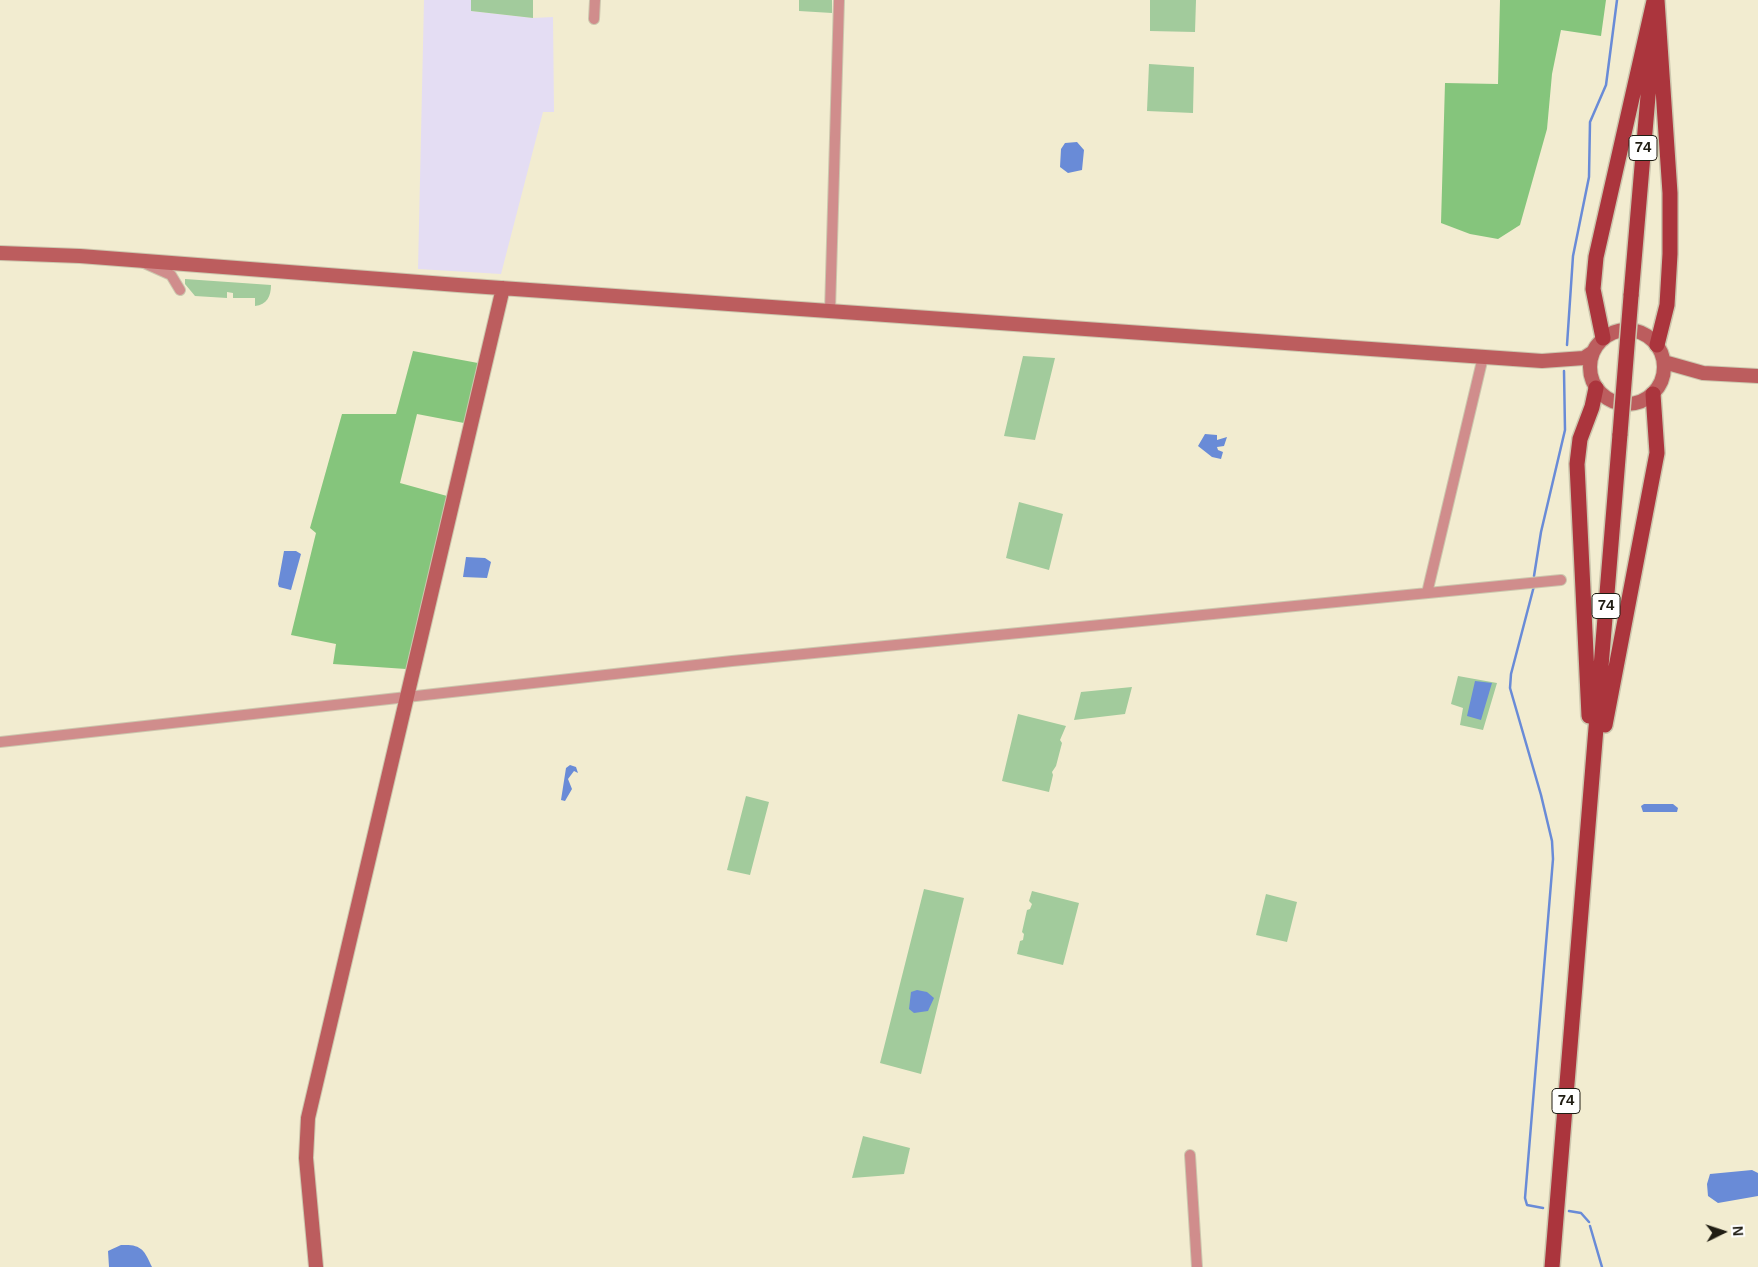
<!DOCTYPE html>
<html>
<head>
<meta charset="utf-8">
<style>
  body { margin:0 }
  #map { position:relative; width:1758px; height:1267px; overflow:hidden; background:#f2ecd0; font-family:Arial,sans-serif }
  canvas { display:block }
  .north { position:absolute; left:1698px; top:1207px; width:50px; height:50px; -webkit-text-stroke:4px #fff; paint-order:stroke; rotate:86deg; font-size:14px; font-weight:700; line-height:20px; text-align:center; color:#201d13 }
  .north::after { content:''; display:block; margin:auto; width:18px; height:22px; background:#201d13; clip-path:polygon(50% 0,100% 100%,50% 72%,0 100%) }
</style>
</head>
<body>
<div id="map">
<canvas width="1758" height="1267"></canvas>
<div class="north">N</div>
</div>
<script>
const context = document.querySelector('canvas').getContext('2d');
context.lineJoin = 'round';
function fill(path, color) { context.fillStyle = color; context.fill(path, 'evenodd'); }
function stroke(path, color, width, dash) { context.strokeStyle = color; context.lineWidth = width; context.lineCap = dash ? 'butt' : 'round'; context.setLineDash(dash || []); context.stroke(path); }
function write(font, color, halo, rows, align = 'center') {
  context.font = font + ' Arial,sans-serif'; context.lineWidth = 4; context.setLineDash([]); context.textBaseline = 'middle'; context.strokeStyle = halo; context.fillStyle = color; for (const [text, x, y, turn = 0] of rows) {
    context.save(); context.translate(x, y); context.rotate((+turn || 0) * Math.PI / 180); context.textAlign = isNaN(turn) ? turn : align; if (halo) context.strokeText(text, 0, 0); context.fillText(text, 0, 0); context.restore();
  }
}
const industrial = new Path2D(`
  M424 0H471V11L533 18 553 17 554 112H543L501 274 418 269Z`);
const green = new Path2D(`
  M471 0H533V18L471 11Z
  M799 0H832V13L799 11Z
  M1150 0H1196L1195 32 1150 31Z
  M1149 64 1194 67 1193 113 1147 111Z
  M185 279 271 285C271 296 267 305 255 306V298H233V293L227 292V298L195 296 185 284Z
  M1023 356 1055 358 1035 440 1004 436Z
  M1019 502 1063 514 1049 570 1006 558Z
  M1458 676 1497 683 1483 730 1460 725 1463 708 1451 704Z
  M1132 687 1125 714 1074 720 1081 692Z
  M1018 714 1066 726 1060 740 1062 743 1056 766 1052 772 1053 775 1049 792 1002 781Z
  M746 796 769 802 750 875 727 870Z
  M924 889 964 898 921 1074 880 1063Z
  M1032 891 1079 903 1063 965 1017 954 1020 941 1023 940 1024 934 1022 932 1027 910 1030 909 1032 904 1029 901Z
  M1266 894 1297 902 1287 942 1256 935Z
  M863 1136 910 1148 904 1174 852 1178Z`);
const forest = new Path2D(`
  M1500 0H1606L1601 36 1561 30 1552 74 1547 129 1520 225 1498 239 1470 234 1441 223 1445 83 1498 84Z
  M413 351 478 363 464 423 417 414 400 483 447 496 406 669 333 664 336 644 291 635 316 533 310 528 342 414H396Z`);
const water = new Path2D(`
  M1077 142 1084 150 1082 170 1068 173 1060 167 1061 149 1065 143Z
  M1205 434 1217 435V440L1227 437 1224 446 1217 447 1218 450 1223 452 1221 459 1212 457 1198 446Z
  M284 551H296L301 554 291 590 279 587 278 584Z
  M466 557 485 558 491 562 487 578 463 577Z
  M1475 681 1492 683 1481 720 1467 716Z
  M570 765 576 767 578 773 574 771 568 779 572 789 565 801 561 800 566 768Z
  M1644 804H1673L1678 808 1677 812H1643L1641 806Z
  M917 990 927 992 934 998 928 1011 914 1013 909 1009 911 992Z
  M1752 1170 1758 1173V1196L1718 1203 1708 1196 1707 1184 1710 1174Z
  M121 1245C141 1244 144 1249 152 1267H109L108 1251Z`);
const stream = new Path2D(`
  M1567 345 1573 256 1589 177 1590 122 1606 85 1617 0
  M1534 576 1541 532 1565 430 1564 371
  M1534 586 1511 674 1510 688 1541 795 1552 841 1553 859 1525 1198 1527 1205 1543 1208
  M1569 1211 1581 1213 1589 1222
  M1590 1226 1602 1267`);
const street = new Path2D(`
  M594 19 595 0
  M144 263 171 275 180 290
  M830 311 839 0
  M1427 593 1483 357
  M0 742 732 661 1561 580
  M1190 1155 1197 1267`);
const secondary = new Path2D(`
  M0 253 80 256 458 285 1542 361 1584 358 1593 352
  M1590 367a37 37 0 1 1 74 0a37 37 0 1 1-74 0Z
  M1664 362 1703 373 1758 376
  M316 1267 306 1158 308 1118 503 288`);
const primary = new Path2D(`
  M1631 296 1652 49
  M1603 338 1593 289 1596 257 1654 1
  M1657 345 1667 305 1670 254V193L1657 0
  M1589 716 1577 464 1580 439 1592 407 1596 388
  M1605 725 1657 453 1653 394
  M1552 1267 1620 434`);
const primaryBridge = new Path2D(`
  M1620 434 1631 296`);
const shields = [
  [1643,148,28],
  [1606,606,28],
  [1566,1101,28]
];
const shieldNames = [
  ["74",1643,148],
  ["74",1606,606],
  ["74",1566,1101]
];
fill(industrial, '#e4ddf3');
fill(green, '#a2cb9c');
fill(forest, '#85c57c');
fill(water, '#698bd7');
stroke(stream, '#698bd7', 2.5);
stroke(street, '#ccc7ae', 12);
stroke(secondary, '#ccc7ae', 16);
stroke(primary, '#ccc7ae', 18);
stroke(street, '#d08d8c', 10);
stroke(secondary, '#bc5d5e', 14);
stroke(primary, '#ab353d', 15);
stroke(primaryBridge, '#ccc7ae', 18, []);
stroke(primaryBridge, '#ab353d', 15);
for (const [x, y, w] of shields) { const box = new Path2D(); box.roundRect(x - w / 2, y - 12.5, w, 25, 4); context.fillStyle = '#fff'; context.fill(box); stroke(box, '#201d13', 1); }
write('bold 15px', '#201d13', null, shieldNames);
</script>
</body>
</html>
